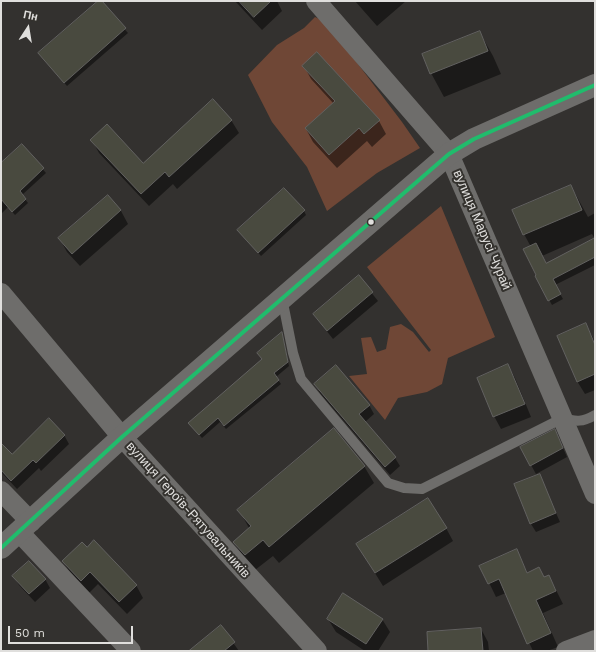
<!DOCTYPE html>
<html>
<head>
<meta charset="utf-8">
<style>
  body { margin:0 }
  #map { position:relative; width:596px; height:652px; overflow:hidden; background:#33312f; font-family:"Work Sans",sans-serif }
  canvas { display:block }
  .frame { position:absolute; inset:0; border:2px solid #e0dfdd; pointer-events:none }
  .north { position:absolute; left:8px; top:8px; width:40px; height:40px; -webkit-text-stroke:3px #34322e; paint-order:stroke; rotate:12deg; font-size:11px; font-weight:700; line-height:16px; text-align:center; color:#e0dfdd }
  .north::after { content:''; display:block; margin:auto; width:14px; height:18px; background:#e0dfdd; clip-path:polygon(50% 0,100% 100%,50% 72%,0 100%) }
  .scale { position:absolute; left:8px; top:626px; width:125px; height:18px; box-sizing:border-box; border:2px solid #e0dfdd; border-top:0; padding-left:5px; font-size:12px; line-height:14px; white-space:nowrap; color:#e0dfdd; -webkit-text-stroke:3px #34322e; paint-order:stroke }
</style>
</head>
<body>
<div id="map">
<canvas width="596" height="652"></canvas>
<div class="frame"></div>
<div class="north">Пн</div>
<div class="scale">50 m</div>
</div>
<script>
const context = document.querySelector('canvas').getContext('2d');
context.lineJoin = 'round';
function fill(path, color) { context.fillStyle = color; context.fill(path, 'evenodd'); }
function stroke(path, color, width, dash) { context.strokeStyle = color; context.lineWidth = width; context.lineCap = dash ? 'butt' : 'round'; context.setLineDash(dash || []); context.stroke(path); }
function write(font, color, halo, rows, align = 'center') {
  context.font = font + ' "Work Sans",sans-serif'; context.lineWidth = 4; context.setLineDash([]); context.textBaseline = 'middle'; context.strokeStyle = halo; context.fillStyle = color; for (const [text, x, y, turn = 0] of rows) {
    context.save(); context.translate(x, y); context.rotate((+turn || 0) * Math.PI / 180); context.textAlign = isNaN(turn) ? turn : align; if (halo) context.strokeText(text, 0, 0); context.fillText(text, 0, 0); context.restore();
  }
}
const green = new Path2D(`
  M315 17 326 22 402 122 420 148 377 173 327 211 307 167 272 122 248 75 277 45 304 28Z
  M441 206 495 337 448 358 442 384 427 392 398 398 385 420 349 376 367 374 361 338 371 337 377 352 386 349 390 327 401 324 413 332 429 352 431 350 367 267Z`);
const shadow = new Path2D(`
  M99 1 128 33 67 86 39 53Z
  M235 1H277L282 11 262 30Z
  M355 1H406L377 26Z
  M480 33 493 56 501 74 444 97 431 73Z
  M317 54 379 121 386 134 372 147 367 141 337 168 313 142 306 129 333 103 311 79 304 66Z
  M231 120 239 133 177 189 173 184 149 206 99 153 92 140 143 164Z
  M22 145 46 173 22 195 28 203 15 215 8 207 1 214V164Z
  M571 186 588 217 595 213V265L555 285 563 299 552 305 538 280 525 250 531 247 524 234ZM592 234 595 239 546 264 542 256Z
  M108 196 121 211 128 224 80 266 67 252 60 239Z
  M304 211 306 215 261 256 239 230Z
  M359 277 378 301 333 339 314 315Z
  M586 324 595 342V390L585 394 577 381Z
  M281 334 289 366 276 377 281 384 226 429 220 422 202 438 189 423 263 360 258 353Z
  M508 365 515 378 531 417 501 429 494 416Z
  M315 384 369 405 374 414 365 422 395 458 400 466 390 475 320 393Z
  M64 435 69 444 41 471 39 468 17 489 1 472V451L12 456Z
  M559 439 567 457 536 474 521 447Z
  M364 466 374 483 279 563 273 556 255 570 244 558 234 542 249 528 239 510Z
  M539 475 560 522 536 532 531 524Z
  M446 528 453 541 383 586 365 557Z
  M517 551 528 574 544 578 549 576 563 604 543 613 558 647 547 651H533L506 593 496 597 481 566Z
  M63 561 136 585 143 598 127 614 98 584 89 593 71 574Z
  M14 577 45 579 50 588 35 602 19 585Z
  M328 619H382L390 632 378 651H365L336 632Z
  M221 626 239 651H191Z
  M481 629 488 642 489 651H430Z`);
const building = new Path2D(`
  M98 1H102L126 28 64 83 38 53Z
  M239 1H271L254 17Z
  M480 31 488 51 430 74 422 54Z
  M317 52 380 120 364 134 359 128 329 155 305 128 335 101 302 66Z
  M213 99 232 120 169 177 165 172 141 194 90 140 107 124 143 163Z
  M22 144 44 168 20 191 26 199 12 212 1 199V163Z
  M571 185 582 210 523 235 512 210Z
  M284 188 305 210 258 253 237 230Z
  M108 195 121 210 72 254 58 238Z
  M595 238V257L553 279 561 294 548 301 535 276 536 275 523 249 536 243 546 263Z
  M359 275 373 292 327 331 313 314Z
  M586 323 595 345V374L577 382 557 336Z
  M282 332 288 362 274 373 279 380 224 426 218 418 199 435 188 423 262 359 257 353Z
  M508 364 525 404 493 417 477 378Z
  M336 365 370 405 359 414 396 457 385 467 314 384Z
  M49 418 65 435 36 463 33 460 11 481 1 470V443L12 454Z
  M334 428 365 466 269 547 263 540 245 555 233 542 251 526 237 510Z
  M555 429 563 448 530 466 520 447Z
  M540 474 556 513 530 524 514 484Z
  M428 498 447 528 375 573 356 544Z
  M94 540 137 585 119 602 90 572 81 581 62 561 82 542 87 547Z
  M517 549 527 573 539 567 544 577 549 575 556 591 536 600 551 633 527 644 499 579 488 584 479 566Z
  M29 561 46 579 29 594 12 576Z
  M343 593 383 619 366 644 327 619Z
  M221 625 235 642 224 651H189Z
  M481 628 483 651H428L427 632Z`);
const service = new Path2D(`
  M282 298 293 353 301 379 388 483 404 488 422 489 563 418C576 422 583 422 595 415`);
const minor = new Path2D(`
  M316 1 449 154 595 494
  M1 293 122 437 317 651
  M1 491 31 522
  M19 532 131 651
  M566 651 595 640`);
const tertiary = new Path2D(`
  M1 548 122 437 449 154 474 139 595 85`);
const bus1 = new Path2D(`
  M1 548 122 437 449 154 474 139 595 85`);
const markers = [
  [371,222,3.5,"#e0dfdd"]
];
const streetNames = [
  ["вулиця Марусі Чурай",482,230,67],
  ["вулиця Героїв-Рятувальників",188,510,48]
];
fill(green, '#6f4736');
fill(shadow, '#0007');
fill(building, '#494a3f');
stroke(building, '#626160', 1);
stroke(service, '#6e6d6b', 10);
stroke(minor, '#6e6d6b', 20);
stroke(tertiary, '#6e6d6b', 22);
stroke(bus1, '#20bc6c', 4);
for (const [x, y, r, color] of markers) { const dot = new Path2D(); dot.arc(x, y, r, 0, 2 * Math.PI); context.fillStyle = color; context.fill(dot); stroke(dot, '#34322e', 1.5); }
write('13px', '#e0dfdd', '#34322e', streetNames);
</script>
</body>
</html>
